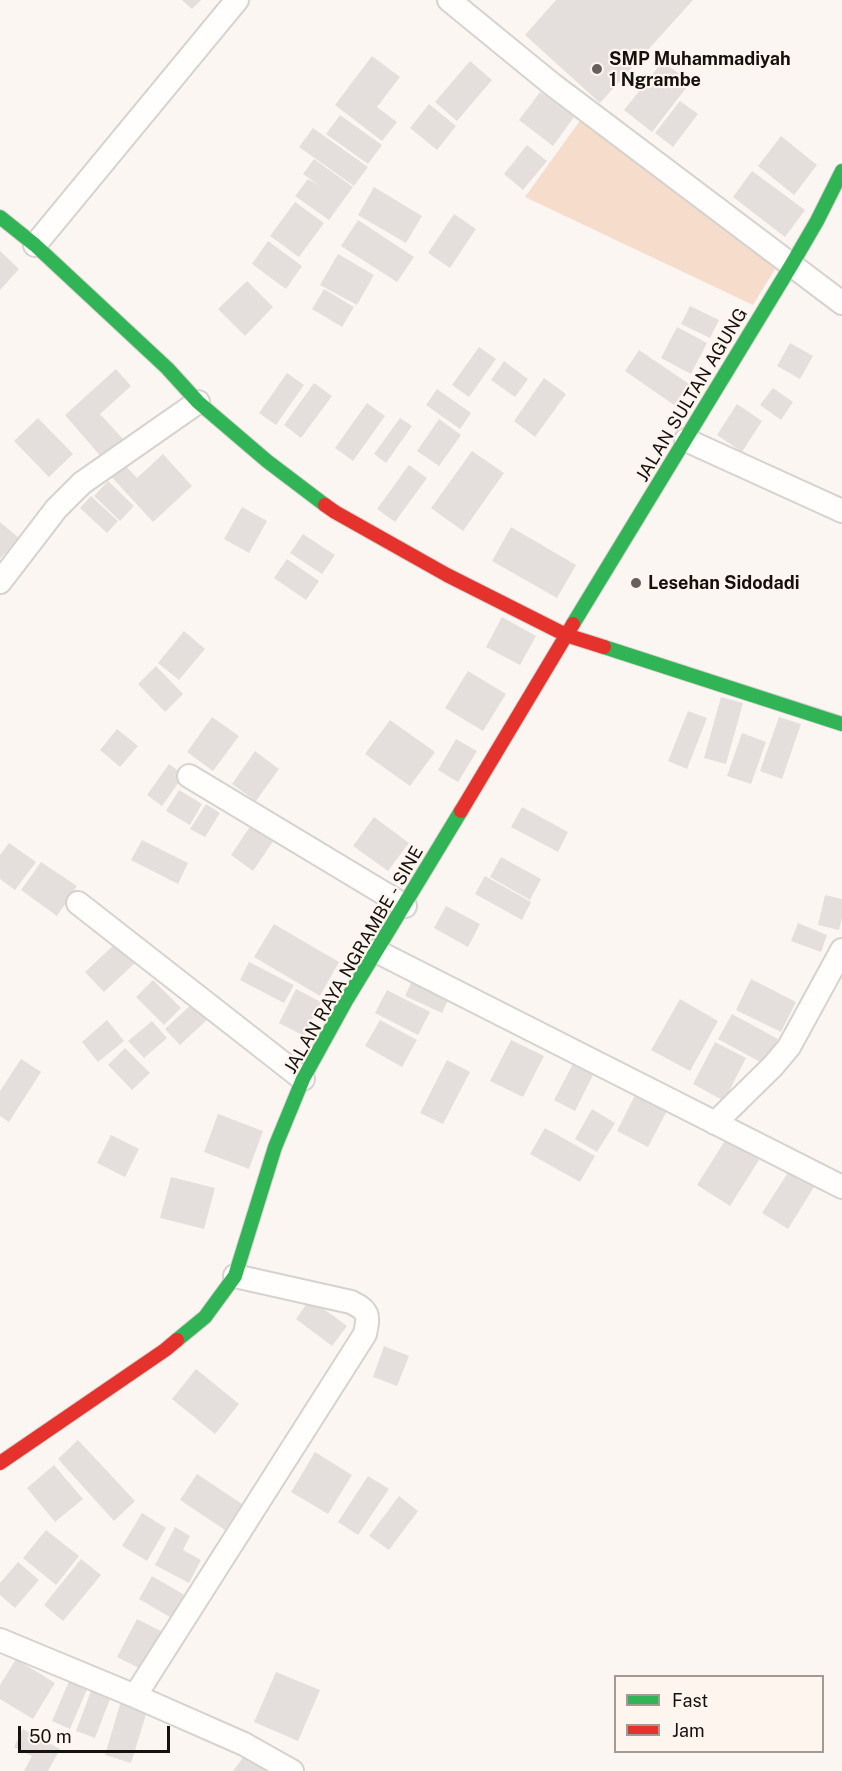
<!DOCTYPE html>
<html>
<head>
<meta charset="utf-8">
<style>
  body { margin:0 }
  #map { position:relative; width:842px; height:1771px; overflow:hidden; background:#fcf6f2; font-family:"Public Sans",sans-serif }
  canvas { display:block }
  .legend { position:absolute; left:614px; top:1675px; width:210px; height:78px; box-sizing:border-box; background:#fff5ef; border:2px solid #a19a95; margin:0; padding:8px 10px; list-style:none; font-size:18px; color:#15110e }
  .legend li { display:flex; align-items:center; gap:12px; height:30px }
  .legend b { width:30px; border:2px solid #a19a95 }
  .scale { position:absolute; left:18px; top:1726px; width:152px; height:27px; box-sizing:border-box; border:3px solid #15110e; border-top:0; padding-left:8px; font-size:18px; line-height:21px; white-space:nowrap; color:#15110e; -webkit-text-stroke:4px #fff5ef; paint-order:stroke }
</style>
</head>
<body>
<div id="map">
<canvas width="842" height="1771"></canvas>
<ul class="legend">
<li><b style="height:8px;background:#30b455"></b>Fast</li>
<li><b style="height:8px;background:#e5322d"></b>Jam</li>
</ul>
<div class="scale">50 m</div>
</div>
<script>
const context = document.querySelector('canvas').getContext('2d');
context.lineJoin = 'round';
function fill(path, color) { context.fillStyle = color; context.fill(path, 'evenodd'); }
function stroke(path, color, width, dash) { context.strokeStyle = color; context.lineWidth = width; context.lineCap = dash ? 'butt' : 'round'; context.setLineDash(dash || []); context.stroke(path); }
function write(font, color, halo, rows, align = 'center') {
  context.font = font + ' "Public Sans",sans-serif'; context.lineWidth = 4.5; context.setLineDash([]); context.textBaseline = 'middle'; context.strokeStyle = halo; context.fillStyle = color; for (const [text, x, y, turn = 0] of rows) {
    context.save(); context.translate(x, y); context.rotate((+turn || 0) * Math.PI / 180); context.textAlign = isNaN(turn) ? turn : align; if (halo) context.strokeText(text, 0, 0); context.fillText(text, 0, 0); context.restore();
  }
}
const green = new Path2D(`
  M584 115 780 261 753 305 525 197Z`);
const building = new Path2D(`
  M182 0H201L192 9Z
  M556 0H693L600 103 525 35Z
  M372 56 400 77 377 107 397 122 382 141 335 105Z
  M470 61 492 80 457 121 435 102Z
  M663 61 690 83 652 132 624 110Z
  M540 92 574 117 553 146 519 120Z
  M680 101 698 114 673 147 655 133Z
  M429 104 456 126 437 150 410 128Z
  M340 115 382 145 368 164 326 134Z
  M313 128 368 167 354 186 299 147Z
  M781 136 817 165 794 195 758 166Z
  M527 145 547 161 523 190 504 174Z
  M314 159 353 187 329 220 295 196 308 179 320 186 303 174Z
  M752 171 805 210 785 237 733 197Z
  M374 187 422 216 406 243 358 215Z
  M295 202 324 223 299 257 270 236Z
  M454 214 476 229 450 268 428 253Z
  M358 220 414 257 397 282 341 246Z
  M268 241 302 266 286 289 252 264Z
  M0 251 19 269 0 290Z
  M338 254 374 275 357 305 320 285Z
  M247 281 273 307 245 336 218 309Z
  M324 289 354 307 342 327 312 309Z
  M690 306 719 320 710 338 681 324Z
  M677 327 707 343 691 374 661 358Z
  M790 343 813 356 800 379 777 366Z
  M479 347 496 359 469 397 452 385Z
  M639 350 689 384 674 405 625 371Z
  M504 361 528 379 515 397 491 380Z
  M116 369 131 386 100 414 124 440 103 459 65 415Z
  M287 373 304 385 276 425 259 413Z
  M544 378 566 394 535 437 514 421Z
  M314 383 332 396 301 438 284 425Z
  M773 388 793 402 781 420 760 405Z
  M437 389 471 413 460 429 426 405Z
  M367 403 385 416 353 461 335 448Z
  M737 404 762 421 742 452 717 435Z
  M38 418 73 454 49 477 14 441Z
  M400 418 412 426 386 463 374 454Z
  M439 419 461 435 439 466 417 451Z
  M472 451 504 473 463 531 431 508Z
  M163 454 192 486 153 522 108 473 121 461 137 478Z
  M409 465 427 478 395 522 377 509Z
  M108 481 134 506 120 521 94 496Z
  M91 496 118 521 107 533 80 508Z
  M242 507 267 521 249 553 224 539Z
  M0 522 19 538 0 559Z
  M511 527 576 565 557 598 492 561Z
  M303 534 335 555 322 574 290 553Z
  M287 559 319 581 306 600 274 578Z
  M502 617 536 636 520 665 486 647Z
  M184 631 205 649 179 680 158 663Z
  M156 666 183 694 165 712 138 684Z
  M468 671 506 694 483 731 445 708Z
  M721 697 743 703 726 764 704 758Z
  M688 711 707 718 687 769 668 761Z
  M212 717 239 736 213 771 187 752Z
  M779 717 801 724 782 779 760 771Z
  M390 720 435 752 410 786 365 754Z
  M117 729 138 746 120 767 100 750Z
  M742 733 766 742 751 784 727 776Z
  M456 739 477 751 458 782 438 770Z
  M255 751 279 769 256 801 232 784Z
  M169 764 184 775 162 806 147 795Z
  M179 790 202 804 190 825 166 811Z
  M206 804 220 813 205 837 190 829Z
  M522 807 568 832 558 852 511 827Z
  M374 817 409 843 388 871 353 846Z
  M251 825 274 840 253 871 231 855Z
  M142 840 188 863 178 884 131 860Z
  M9 843 36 862 15 890 0 879V855Z
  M501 857 541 879 530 900 490 877Z
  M41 862 77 886 57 916 21 890Z
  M485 876 531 902 522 920 475 894Z
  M825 895 842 899V918L839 930 818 925Z
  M446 906 480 924 468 947 434 928Z
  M798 923 827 935 821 952 791 941Z
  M274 924 339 962 320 996 254 957Z
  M116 943 135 963 104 992 85 972Z
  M249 962 294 985 284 1003 240 980Z
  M415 974 452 991 442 1013 405 996Z
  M751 979 796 1002 781 1032 736 1010Z
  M153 980 181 1008 164 1025 136 997Z
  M296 989 321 1002 304 1036 279 1023Z
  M387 990 430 1012 418 1035 375 1013Z
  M680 999 718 1021 690 1071 651 1050Z
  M195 1001 210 1017 180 1045 165 1029Z
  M732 1014 778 1039 764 1064 718 1039Z
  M107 1020 124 1041 98 1062 82 1042Z
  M380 1020 417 1040 402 1067 365 1046Z
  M152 1021 167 1038 144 1058 128 1041Z
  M511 1040 544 1056 523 1097 490 1081Z
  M715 1042 746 1058 724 1101 693 1084Z
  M125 1048 150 1073 132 1090 108 1065Z
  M21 1059 41 1072 9 1122 0 1116V1091Z
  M447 1060 470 1072 443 1124 420 1113Z
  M574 1062 594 1073 575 1111 554 1100Z
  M637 1091 669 1107 648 1147 617 1131Z
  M592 1109 615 1123 597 1152 575 1139Z
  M218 1114 263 1131 249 1169 204 1152Z
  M545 1128 595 1156 580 1182 530 1154Z
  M111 1135 139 1149 125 1177 97 1163Z
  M726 1139 759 1160 730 1206 697 1185Z
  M789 1171 814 1187 788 1229 762 1213Z
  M171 1177 215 1188 204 1229 160 1218Z
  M310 1299 347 1326 332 1346 296 1319Z
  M384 1346 409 1356 397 1386 373 1377Z
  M196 1369 239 1404 215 1434 172 1399Z
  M78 1440 135 1501 114 1521 58 1459Z
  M315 1452 352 1475 328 1514 291 1492Z
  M54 1465 83 1499 55 1522 27 1488Z
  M197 1474 242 1504 225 1530 180 1500Z
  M368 1476 389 1489 358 1535 338 1522Z
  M399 1496 418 1511 389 1550 369 1536Z
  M142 1513 166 1528 147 1561 122 1546Z
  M175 1527 190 1536 183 1550 201 1560 189 1583 155 1565Z
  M46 1530 79 1556 56 1585 23 1558Z
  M81 1559 101 1575 63 1621 44 1605Z
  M18 1562 39 1580 15 1608 0 1595V1583Z
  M152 1576 188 1597 175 1620 139 1599Z
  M137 1619 163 1632 143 1670 117 1657Z
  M16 1659 55 1683 33 1719 0 1699V1685Z
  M276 1672 320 1690 298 1741 254 1722Z
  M70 1679 88 1687 70 1729 52 1721Z
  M91 1691 110 1699 95 1738 76 1731Z
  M121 1701 148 1708 131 1763 105 1755Z
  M23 1729 60 1749 48 1771H24L32 1756 14 1747Z
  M248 1751 268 1766 264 1771H233Z`);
const street = new Path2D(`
  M449 0 553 85 842 303
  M35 245 237 0
  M686 440 842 511
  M0 582 56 509 82 483 198 402
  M189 776 405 906
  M78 903 303 1079
  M376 951 842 1187
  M715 1123 773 1066 789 1047 842 950
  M0 1640 135 1696 244 1744 292 1771
  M135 1696 365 1334C369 1315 369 1311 351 1302L235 1276`);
const fast = new Path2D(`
  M0 217 35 245 167 368 198 402 267 461 325 505
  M573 624 792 264 817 221 842 171
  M604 647 842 724
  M177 1340 205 1317 235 1276 275 1147 303 1079 347 999 461 811`);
const jam = new Path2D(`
  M325 505 335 512 447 575 566 635 604 647
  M461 811 573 624
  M0 1463 165 1350 177 1340`);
const markers = [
  [597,69,6,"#66615e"],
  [636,583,6,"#66615e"]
];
const poiNames = [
  ["SMP Muhammadiyah",609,59],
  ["1 Ngrambe",609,80],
  ["Lesehan Sidodadi",648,583]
];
const streetNames = [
  ["JALAN SULTAN AGUNG",692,395,-59],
  ["JALAN RAYA NGRAMBE - SINE",354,960,-60]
];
fill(green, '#f6dcca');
fill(building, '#e4dfdc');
stroke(street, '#d6d2ce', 26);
stroke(fast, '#d6d2ce', 16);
stroke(jam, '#d6d2ce', 16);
stroke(street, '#fffefd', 22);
stroke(fast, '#30b455', 14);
stroke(jam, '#e5322d', 14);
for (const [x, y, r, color] of markers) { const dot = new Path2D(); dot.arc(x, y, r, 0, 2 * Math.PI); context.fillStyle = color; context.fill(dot); stroke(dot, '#fff5ef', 2); }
write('bold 18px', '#15110e', '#fff5ef', poiNames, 'left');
write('18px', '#15110e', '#fff5ef', streetNames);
</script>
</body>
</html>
